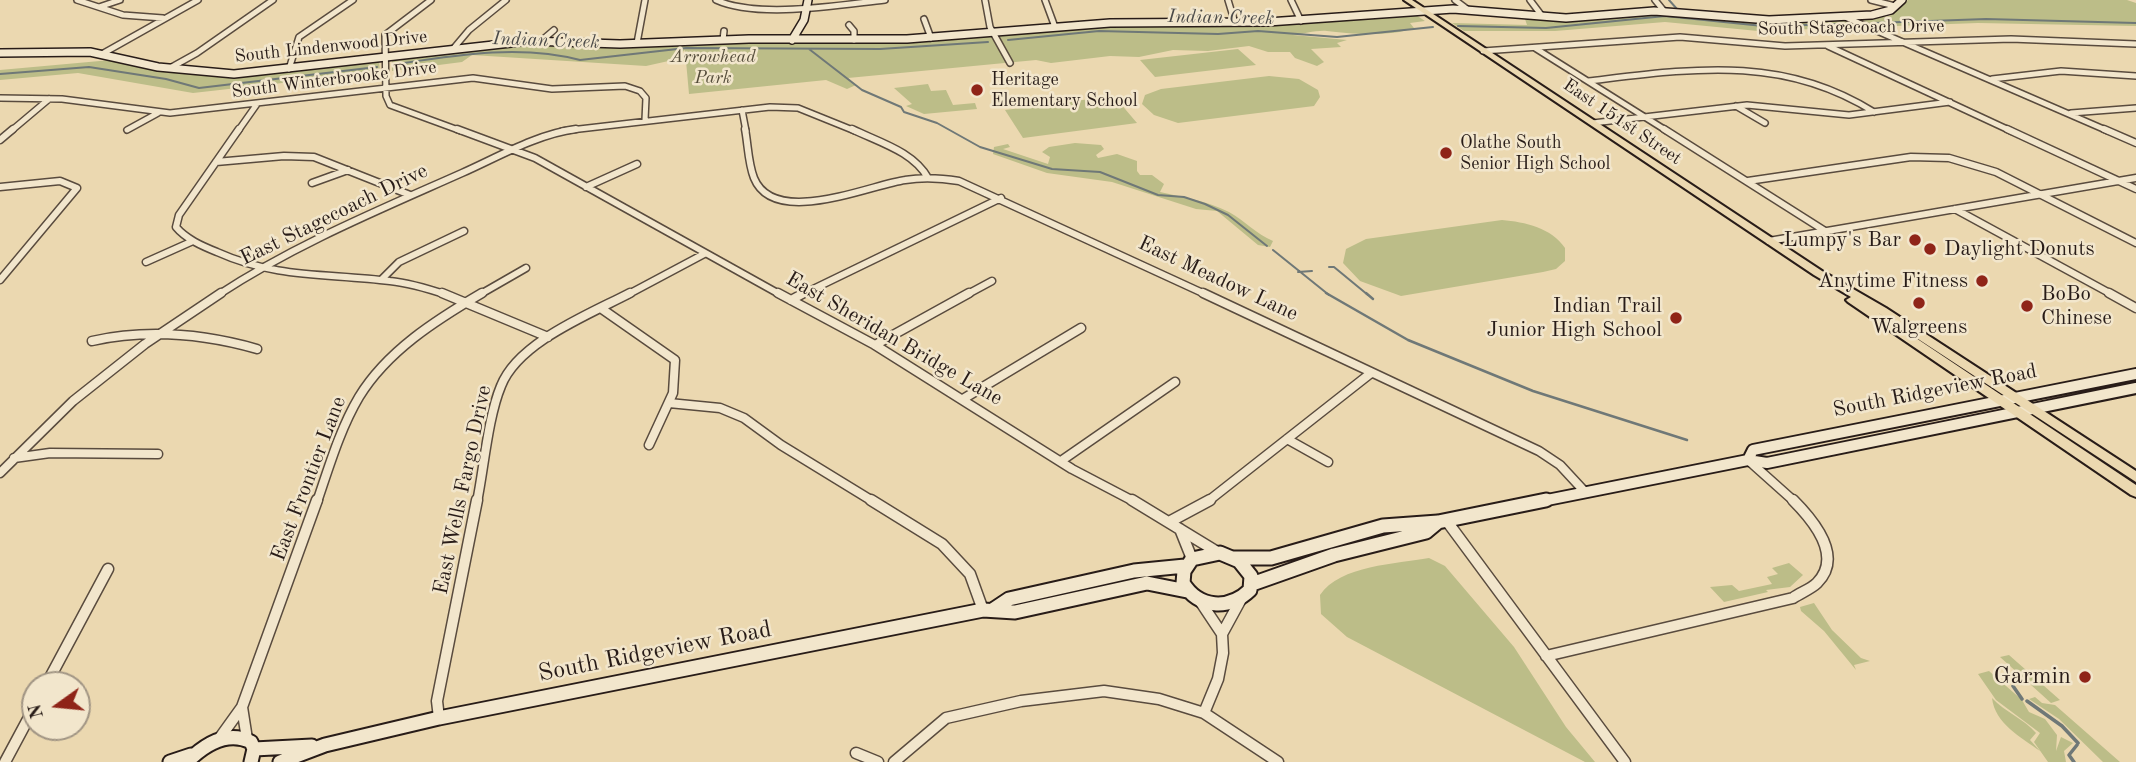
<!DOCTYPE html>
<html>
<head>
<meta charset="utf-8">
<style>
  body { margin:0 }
  #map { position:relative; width:2136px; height:762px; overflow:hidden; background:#ebd8b0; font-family:"Old Standard TT",serif }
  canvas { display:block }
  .north { position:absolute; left:21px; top:671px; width:70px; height:70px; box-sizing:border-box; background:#f2e6cc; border:2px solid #a19584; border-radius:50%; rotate:255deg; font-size:19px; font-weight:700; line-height:28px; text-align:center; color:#281c18 }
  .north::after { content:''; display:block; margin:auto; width:24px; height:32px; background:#8f2418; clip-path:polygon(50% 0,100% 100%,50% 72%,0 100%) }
</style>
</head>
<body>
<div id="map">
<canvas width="2136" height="762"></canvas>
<div class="north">N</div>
</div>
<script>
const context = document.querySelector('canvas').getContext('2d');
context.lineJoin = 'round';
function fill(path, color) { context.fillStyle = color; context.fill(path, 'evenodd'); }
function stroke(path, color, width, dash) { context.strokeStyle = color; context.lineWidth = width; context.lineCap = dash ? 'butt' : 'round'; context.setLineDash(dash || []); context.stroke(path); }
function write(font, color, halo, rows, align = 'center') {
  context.font = font + ' "Old Standard TT",serif'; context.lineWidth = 5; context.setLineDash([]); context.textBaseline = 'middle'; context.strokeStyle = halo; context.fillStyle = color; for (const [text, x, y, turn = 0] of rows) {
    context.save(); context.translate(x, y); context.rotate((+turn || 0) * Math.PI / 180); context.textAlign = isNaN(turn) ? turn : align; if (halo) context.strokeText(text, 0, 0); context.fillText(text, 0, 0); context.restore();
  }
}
const green = new Path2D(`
  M1908 0H2127L2136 3V26L1978 23 1758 31 1665 22 1555 31H1464L1452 23 1527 25 1524 16 1657 13 1848 21 1890 16Z
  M1416 15 1425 21 1410 23 1414 28C1391 37 1349 34 1327 31 1316 30 1304 34 1293 35L1347 40 1337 43 1341 47 1311 49 1324 62 1317 66 1295 58 1290 52H1268L1249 46 1208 51 1173 50 1139 57 1110 56 1051 63 1036 60 848 78 856 85 847 89 826 80 689 94 685 50 673 60 646 66 472 55 462 62 392 71V61L395 59 514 43 895 44 1108 26 1274 25Z
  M1238 49 1256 65 1155 77 1140 60Z
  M111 60 165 71 229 76 379 61 380 72 193 93 78 73 0 80V70Z
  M1269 76 1299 79 1318 90 1320 97 1314 106 1178 123 1154 115 1142 104 1145 95 1161 89Z
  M928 84 931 91 946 90 953 105 975 103 977 109 924 114 906 106 912 104 894 88Z
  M1114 96 1137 123 1023 138 1005 110Z
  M1075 143 1101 145 1104 149 1096 155 1098 158 1117 154 1137 161V171L1140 175H1152L1164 184 1160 192C1185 198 1205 200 1229 212 1245 221 1256 234 1273 241L1270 247 1258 245 1217 211 1196 209 1112 182 1047 173 993 154 994 147 1008 144 1010 147 1003 149 1048 164 1050 157 1042 152 1049 147Z
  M1502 220C1525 222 1552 228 1565 248V261L1556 269 1543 272 1401 296 1360 281 1343 263 1346 249 1366 239Z
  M1429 558 1445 566 1514 647 1566 727 1595 762H1585L1347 637 1321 614 1320 595C1340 565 1397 564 1429 558Z
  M1789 563 1803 575 1790 587 1766 590 1768 592 1724 602 1710 587 1732 585 1739 591 1772 584 1767 577 1778 574 1772 568Z
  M1814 603 1832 630 1861 658 1870 661 1854 665 1856 670 1824 631 1801 611 1800 607Z
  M2009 655 2060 700 2051 703 2000 657Z
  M1989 671 2022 700 2029 712 2045 719 2057 735 2056 751 2061 737 2073 743 2064 751 2066 762H2048L2034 742 2040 733 1996 700 1978 674Z
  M2035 697 2042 703 2055 705 2120 762H2103L2059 719 2029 699Z
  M1992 698C2005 712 2024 719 2036 733L2030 740 2040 751C2021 737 1995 724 1992 698Z`);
const streamFar2 = new Path2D(`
  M1669 0 1677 9
  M1873 23 1986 19 2136 23
  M1458 26 1546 28 1665 16 1763 26 1849 24
  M1008 40 1099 31 1218 34 1258 31 1337 37 1433 27
  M809 49 862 90 901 107 904 112 937 123 980 147 1052 169 1100 172 1158 195 1184 197 1205 204 1228 215 1267 246
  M397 64C456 55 521 44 580 60L686 48 880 49 988 42
  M0 74 89 67 166 79 199 88 377 67
  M1273 250 1329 295
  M1329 267H1334L1368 295
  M1298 272 1312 271`);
const streamFar1 = new Path2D(`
  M1326 293 1408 340 1533 391 1687 440
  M1366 293 1373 299`);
const stream = new Path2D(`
  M2013 686 2022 699
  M2027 701 2062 726 2078 743
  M2074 762 2069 755 2077 745`);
const streetFar3 = new Path2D(`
  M77 0 123 15 163 18
  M431 0 385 35 386 96 390 105 461 131
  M716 0C758 19 839 5 885 0
  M985 0 990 27 1010 63
  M1045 0 1055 27
  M1228 0 1235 23
  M1291 0 1301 21
  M1455 0 1467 9
  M1530 0 1542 16
  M1655 0 1664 11
  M1871 0 1895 6
  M99 7 120 0
  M1845 17 2108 131
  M924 19 931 38
  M849 25 854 31V40
  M723 40 724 31
  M541 41 554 30
  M637 43 645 0
  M1828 46 2011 131
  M1535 48 1667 131
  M453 49 469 30 506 0
  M1483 51 1680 37 1785 46 2011 39 2136 44
  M102 54 198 0
  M170 68 197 53 273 0
  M289 69 299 37 353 0
  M1992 79 2061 71 2136 76
  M1588 81C1691 69 1782 54 1874 112
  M0 98 62 99 170 113 473 78 552 89 625 86 640 91 646 98 645 120
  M1736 106 1765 123
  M742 110 746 131
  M2071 113 2136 108
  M1593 123 1747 105 1849 115 1950 102
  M127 130 158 113
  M11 131 49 99
  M238 131 257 104
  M562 131 770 107 798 108 855 131`);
const streetFar2 = new Path2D(`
  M239 129 179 215 176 227C186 239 202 246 217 252 277 279 328 273 390 281 410 283 429 289 447 295
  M457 129 535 158 781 295
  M745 129C748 144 748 163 754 178 774 228 870 185 905 180 923 177 941 178 959 181L1207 295
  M852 129C878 142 913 151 928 178
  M1664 129 1825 231
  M2007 129 2136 189
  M2104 129 2136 143
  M0 140 13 129
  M216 162 284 156 314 157 410 195
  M1748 181 1911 157 1949 158 1996 172 2136 243
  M312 183 348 170
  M0 187 60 181 77 188 0 280
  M586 187 637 164
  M1955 209 2113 295
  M1769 241 2136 178
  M146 262 193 241
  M381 280 399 262 464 231
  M218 295C294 245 379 210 462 173 498 157 537 134 576 129
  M479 295 526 268
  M627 295 704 254
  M801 295 1001 198
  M966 295 992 281`);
const streetFar1 = new Path2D(`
  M442 293 548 337
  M778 293 875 345 1072 469 1135 502
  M1203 293 1539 451 1560 465 1585 492
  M2109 293 2136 308
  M791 300 804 293
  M602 309 675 360 673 393 649 445
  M92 341C146 329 204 334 257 349
  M875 345 969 293
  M963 399 1081 328
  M669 403 720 408 744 418 781 445 874 502
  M1287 439 1328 462
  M14 458 50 453 158 454
  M1748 460 1795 502
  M1061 461 1175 382
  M0 473 73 401 145 344 221 293
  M317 502C329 467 340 429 359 397 387 351 436 320 482 293
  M477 502C484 468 488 417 501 386 518 342 590 314 630 293
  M1207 502 1371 373`);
const street = new Path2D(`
  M871 500 942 544 970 574 983 610
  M1132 500 1219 553
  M1446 520 1625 762
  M1169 522 1210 500
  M1180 529 1192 559
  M1200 601 1222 634
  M1546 656 1793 598C1800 593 1811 589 1817 583 1844 556 1813 520 1793 500
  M46 685 108 569
  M242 707 247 739
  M1204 713 1218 679 1223 653 1222 634 1240 601
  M439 718 437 701 477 500
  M219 739 242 707 317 500
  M856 753 878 762
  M5 762 35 706
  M894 762 946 718 1021 701 1104 691 1159 699 1204 713 1278 762`);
const secondaryFar2 = new Path2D(`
  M792 40 804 20 808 0
  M0 53 90 52 158 67 234 74 529 41 620 44 749 39H907L1110 23 1268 22 1453 9 1566 18 1654 11 1769 20 1872 15 1891 10 1902 0`);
const secondaryFar1 = new Path2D(`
  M1748 460 1753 450 2136 374
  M1537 502 1748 460 1767 463 2136 388`);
const secondary = new Path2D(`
  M1220 553 1239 561 1251 576 1250 590C1229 610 1199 609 1183 583L1184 571 1192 559Z
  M1234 558H1271L1383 526 1438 522 1546 500
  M1252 584 1334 555 1426 532 1438 522
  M994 609 1009 599 1134 571 1185 566
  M254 749 312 746
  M170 762 191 755
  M187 762C204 745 227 730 251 742L254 749 251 762
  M280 762 325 745 439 718 983 610 1015 612 1147 583 1187 591`);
const primary = new Path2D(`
  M1404 0H1412L1822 271 1886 308 2136 471V482L1877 312 2136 485V497L2131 495 1848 302 1846 300 1851 297 1814 275Z`);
const markers = [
  [977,90,7,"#8f2418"],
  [1446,153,7,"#8f2418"],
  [1915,240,7,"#8f2418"],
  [1930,249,7,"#8f2418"],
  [1982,281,7,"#8f2418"],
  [1919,303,7,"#8f2418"],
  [2027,306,7,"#8f2418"],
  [1676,318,7,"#8f2418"],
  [2085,677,7,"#8f2418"]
];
const farStreetnames = [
  ["South Stagecoach Drive",1851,28,-1],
  ["South Lindenwood Drive",331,47,-6],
  ["South Winterbrooke Drive",334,80,-7],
  ["East 151st Street",1622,122,34]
];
const farParknames = [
  ["Arrowhead",713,57],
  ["Park",713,78]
];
const farPoinames = [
  ["Heritage",991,80],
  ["Elementary School",991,101],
  ["Olathe South",1460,143],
  ["Senior High School",1460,164]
];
const farWaternames = [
  ["Indian Creek",1221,18,1],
  ["Indian Creek",546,41,2]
];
const streetNames = [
  ["East Stagecoach Drive",334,215,-26],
  ["East Meadow Lane",1218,279,25],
  ["East Sheridan Bridge Lane",894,339,30],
  ["South Ridgeview Road",1935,391,-11],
  ["East Frontier Lane",309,479,-69],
  ["East Wells Fargo Drive",463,490,-78]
];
const poiNames = [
  ["Lumpy's Bar",1901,240],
  ["Daylight Donuts",1944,249,"left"],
  ["Anytime Fitness",1968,281],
  ["BoBo",2041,294,"left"],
  ["Chinese",2041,318,"left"],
  ["Indian Trail",1662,306],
  ["Junior High School",1662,330],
  ["Walgreens",1919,327,"center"]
];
const nearStreetnames = [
  ["South Ridgeview Road",655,652,-11]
];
const nearPoinames = [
  ["Garmin",2071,677]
];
fill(green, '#bcbd88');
stroke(streamFar2, '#6f7877', 2);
stroke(streamFar1, '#6f7877', 2.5);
stroke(stream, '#6f7877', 3.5);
stroke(streetFar3, '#594b3e', 8);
stroke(streetFar2, '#594b3e', 9);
stroke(streetFar1, '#594b3e', 11);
stroke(street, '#594b3e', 13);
stroke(secondaryFar2, '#281c18', 10);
stroke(secondaryFar1, '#281c18', 14);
stroke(secondary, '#281c18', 17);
stroke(primary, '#281c18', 4);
stroke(streetFar3, '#f2e6cc', 5);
stroke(streetFar2, '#f2e6cc', 6);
stroke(streetFar1, '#f2e6cc', 8);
stroke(street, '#f2e6cc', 10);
stroke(secondaryFar2, '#f2e6cc', 7);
stroke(secondaryFar1, '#f2e6cc', 10);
stroke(secondary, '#f2e6cc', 13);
fill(primary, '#ebd8b0');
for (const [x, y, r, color] of markers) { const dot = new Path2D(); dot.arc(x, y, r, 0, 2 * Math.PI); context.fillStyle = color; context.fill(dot); stroke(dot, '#f2e6cc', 2.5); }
write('18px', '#281c18', '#f2e6cc', farStreetnames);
write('italic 18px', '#544c3a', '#f2e6cc', farParknames);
write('18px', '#281c18', '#f2e6cc', farPoinames, 'left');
write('italic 19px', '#4b4a48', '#f2e6cc', farWaternames);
write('21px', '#281c18', '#f2e6cc', streetNames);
write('21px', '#281c18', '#f2e6cc', poiNames, 'right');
write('24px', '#281c18', '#f2e6cc', nearStreetnames);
write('24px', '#281c18', '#f2e6cc', nearPoinames, 'right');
</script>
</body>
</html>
